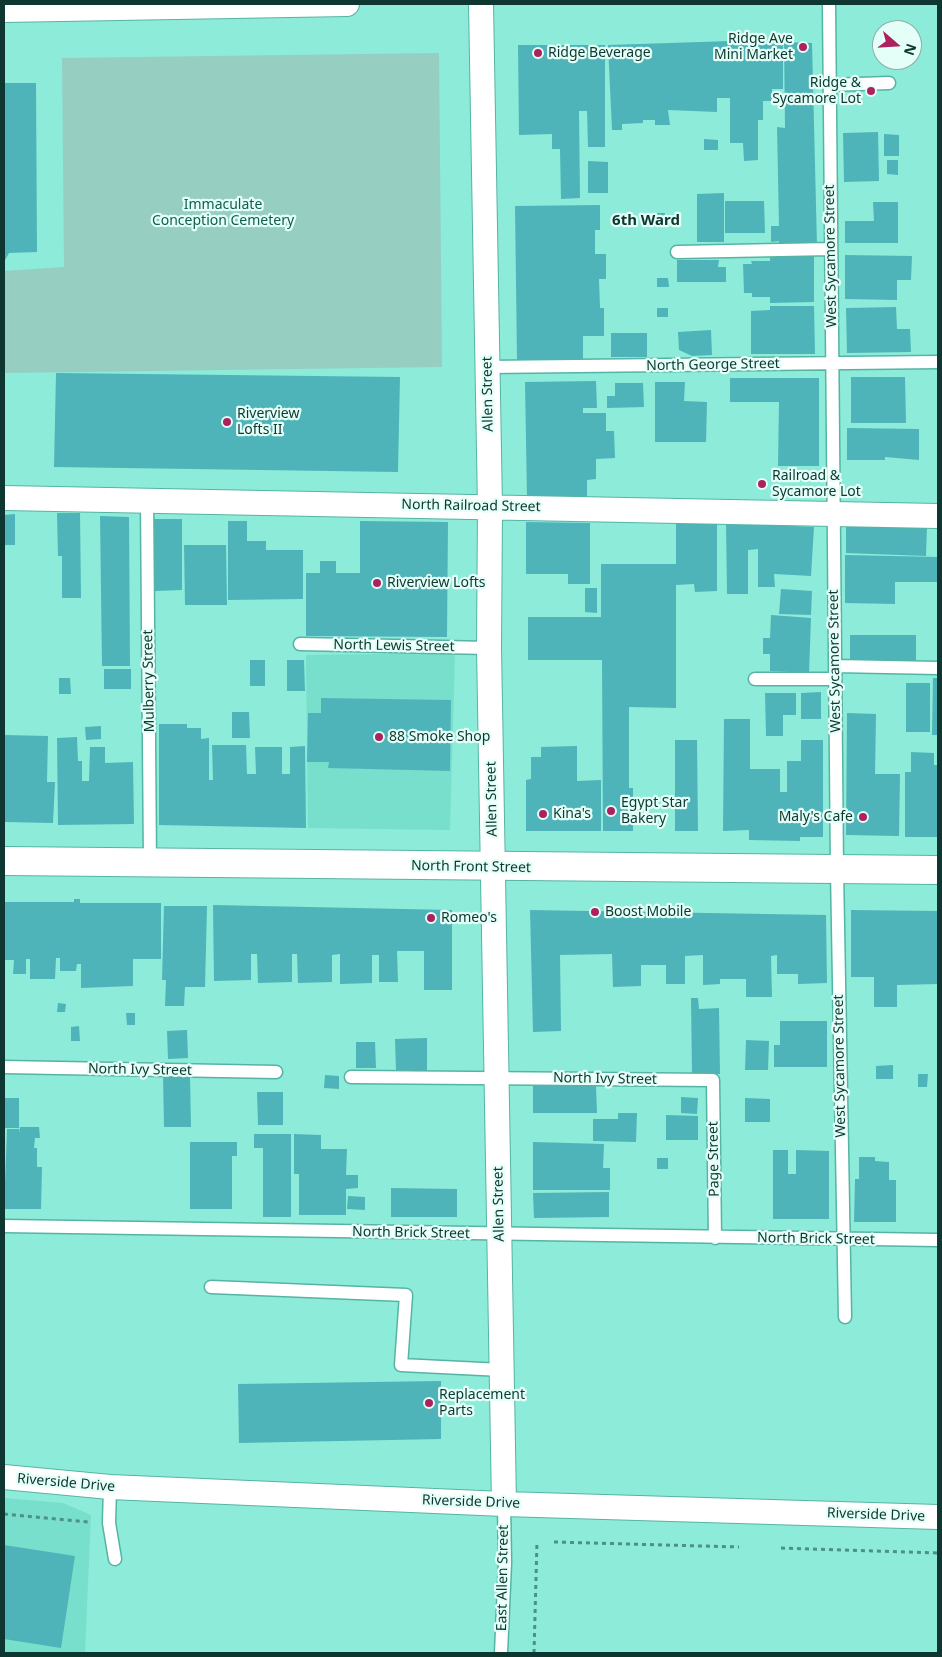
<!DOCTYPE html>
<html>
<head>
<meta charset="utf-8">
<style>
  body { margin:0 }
  #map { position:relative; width:942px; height:1657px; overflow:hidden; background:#8debd9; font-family:"Noto Sans",sans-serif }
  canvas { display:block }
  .frame { position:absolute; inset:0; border:5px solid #0d3730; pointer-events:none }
  .north { position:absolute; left:872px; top:20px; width:50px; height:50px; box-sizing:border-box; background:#e4fef8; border:1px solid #8eaea8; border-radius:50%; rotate:109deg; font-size:14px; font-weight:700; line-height:20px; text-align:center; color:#0d3730 }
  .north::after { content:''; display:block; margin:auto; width:18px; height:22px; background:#ad215f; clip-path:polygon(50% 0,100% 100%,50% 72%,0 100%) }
</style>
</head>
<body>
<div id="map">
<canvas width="942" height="1657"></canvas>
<div class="frame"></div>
<div class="north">N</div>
</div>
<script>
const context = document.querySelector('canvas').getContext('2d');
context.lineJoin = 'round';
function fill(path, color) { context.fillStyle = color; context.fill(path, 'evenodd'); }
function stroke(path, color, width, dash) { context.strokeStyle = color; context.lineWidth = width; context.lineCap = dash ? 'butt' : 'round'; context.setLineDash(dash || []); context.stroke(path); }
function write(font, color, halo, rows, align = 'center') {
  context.font = font + ' "Noto Sans",sans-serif'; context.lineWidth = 4.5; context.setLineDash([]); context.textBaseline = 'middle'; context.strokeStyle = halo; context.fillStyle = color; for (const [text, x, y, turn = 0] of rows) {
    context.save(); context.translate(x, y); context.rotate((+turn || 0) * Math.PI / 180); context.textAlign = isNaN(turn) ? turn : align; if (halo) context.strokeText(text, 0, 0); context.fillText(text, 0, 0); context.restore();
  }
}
const built = new Path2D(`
  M455 653 450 830 308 828 306 655Z
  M4 1498 63 1503 91 1515 85 1653H4Z`);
const green = new Path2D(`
  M439 53 442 367 4 373V271L64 267 62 58Z`);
const building = new Path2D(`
  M762 40V44H783V89H772V101H763V120H758V160L744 161 743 143H730V98H717V112L668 110 670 125H655V120H643V123L622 124V130H612L608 45Z
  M784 42 812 43 817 246 779 247V241L771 242V226H779L777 127 785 128Z
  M518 45H605V147H588L587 111H579L580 198 561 199 560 149H552V134L519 135Z
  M4 83H36L37 252 9 253 4 262Z
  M878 132 879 181 844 182 843 133Z
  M884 134 899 135V156H884Z
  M704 139 718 140V150H704Z
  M887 160H898V175L887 174Z
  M588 161 608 162V193H588Z
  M724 193V242H697V194Z
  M725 201H764L765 233H725Z
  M873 202H898V243H845V221H874Z
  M600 205V230H595V254H606V279H599L600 308H604V336H583V360L517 361 515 206Z
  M656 213H665V224H656Z
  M770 253H814V302L770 303V297H752V293H744L743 264H752L751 261H770Z
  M845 255 912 256 911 280H897V300L845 299Z
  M677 260H719L718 267H726V282H677Z
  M657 278H668L669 287H657Z
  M770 306H814L815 354H751V311L770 310Z
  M896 307 897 329H910L911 352 847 353 846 308Z
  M657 308H668V317H657Z
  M711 330 712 355 692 356 679 350 678 332Z
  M611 333H647V357H611Z
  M56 373 400 377 398 472 54 467Z
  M851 377H905L906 423H851Z
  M730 378H819V466H778L779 402H730Z
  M596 381 597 408H583V413H606V431H614L615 458 596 459V479L587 480V498L527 499 525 382Z
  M655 382H685L684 401 707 402 706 442H655Z
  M615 383H643L644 407 607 408V396H615Z
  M847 428 919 429V460L885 457V460H847Z
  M57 513H80L81 598H62V556H58Z
  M15 514V545H4V515Z
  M100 516 129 517 130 666H102Z
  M154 519H182V590L155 591Z
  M228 521H247V541H266V550H303V599L228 600Z
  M360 521 448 522 447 637 306 636V573H320V561H336V573H360Z
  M717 521V591L695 592 694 584 676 585V708L629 707V788H633V831H603L602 660H528V617H601V564H676V522Z
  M526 522 590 523V584H568V574H526Z
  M726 523 814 527 811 576 774 574 775 587H758V549L748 550V594H727Z
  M846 523 927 526 926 556 846 553Z
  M184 545H226L227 605H185Z
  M845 555 938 557 937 582H895V604L845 603Z
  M585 588H597V613L585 612Z
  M781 589 812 591 811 615 779 614Z
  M771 615 811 618 809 673 770 671V654H763V638H770Z
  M850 635H916V662L850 661Z
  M250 660H265V686H250Z
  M287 660H304L305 691H287Z
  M104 669H131V689H104Z
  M59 678H70L71 694H59Z
  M933 678H938V735H932Z
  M906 683H930V732H906Z
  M821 692V719H801V693Z
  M765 693H796V715H783V736H766Z
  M321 698 451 700 450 771 328 768 329 762H307L308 713H321Z
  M232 712H249L250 738H232Z
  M847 713 876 714 875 774H900L899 836 846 835Z
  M724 719H750V769H780V792H787V761H801V740H823V837H800V841L749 840V830L723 831Z
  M159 724H187V728H201V739L209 738V780H213L212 745H246L247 774H256L255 747H282V774H290V747L305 746 306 828 159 825Z
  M101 726V739L86 740 85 727Z
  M4 735 48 736 47 782H55L53 823 4 822Z
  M77 737 78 761H82V781H89L90 747H105V763L133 762 134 824 58 825 57 738Z
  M675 740H697L698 831H675Z
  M577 746V781L601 780V831H526V780L531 779V757H541V747Z
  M911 752 934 753V765H938V837H905V772H911Z
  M74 899H80V903H161V959H133V986L81 988V964H77L76 971H60V958H56L55 979H30V959H26V974H13L14 960H4V902H74Z
  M213 905 452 910V990H424V951H397L398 982H379V955H372V983L340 984V954L332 955V982L298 983 297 954H292V982L258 983 257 954H251V980L214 981Z
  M164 906H207L205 987H185L184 1006H165L166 980H162Z
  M530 910 826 915 827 983 798 984V974H777V955L771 956 772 997H746V979H720V984L703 985V955L685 956V984H666V965H641V986L613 987 612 954 560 955 561 1031 533 1032Z
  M851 910 938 911V984L897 985V1007H874V977H851Z
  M691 998H698L699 1009 719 1008 720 1074H692Z
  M58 1003 66 1004 65 1012H57Z
  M126 1013H135V1025H127Z
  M780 1021H827V1067H774V1045H780Z
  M79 1026 80 1041H71V1027Z
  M187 1030 188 1058 168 1059 167 1031Z
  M427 1038V1071H396L395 1039Z
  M746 1040 769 1041 768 1070H745Z
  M356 1042H375L376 1068H356Z
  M893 1065V1079H876V1066Z
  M918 1074H928L927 1087H918Z
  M325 1075 339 1076V1089L324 1088Z
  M163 1076H190L191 1127H164Z
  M533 1086H596L597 1113H533Z
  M257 1092H283V1125H258Z
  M681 1097 698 1098 697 1114 681 1113Z
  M4 1098H19V1128H4Z
  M745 1098 770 1099V1122H745Z
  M618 1113H637L636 1142 593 1141V1119H618Z
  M666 1115 698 1116V1140H666Z
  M20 1127H39L40 1138H35L34 1148H37V1167H42L41 1209H4L7 1129H19V1133Z
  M254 1134H291V1217H263V1148H254Z
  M294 1134 321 1135V1149H347L346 1175H358V1188L346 1189V1215H299V1174H294Z
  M190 1142H237V1156H232V1209H190Z
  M533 1142 604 1144 603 1168H610V1190H533Z
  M773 1150H788V1174H796V1150L829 1151V1219H773Z
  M859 1157H875V1161L889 1162V1180H896V1222H854L855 1179H859Z
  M657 1158H668V1169H657Z
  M391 1188 457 1189V1217H391Z
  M609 1192V1217L534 1218 533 1193Z
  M348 1196 365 1197V1210L347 1209Z
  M441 1381V1439L239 1443 238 1384Z
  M4 1545 75 1556 61 1648 4 1639Z`);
const path = new Path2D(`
  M4 1514 88 1522
  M554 1542 739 1547
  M781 1548 938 1553
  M534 1653 537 1541`);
const service = new Path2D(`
  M829 4 837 870 845 1317
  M829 85 889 83
  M677 252 831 249
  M487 367 938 362
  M147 500 150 862
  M300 644 489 648
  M835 666 938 668
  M755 679H835
  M4 1067 276 1072
  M351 1077 713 1080 715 1238
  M4 1226 938 1240
  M211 1287 406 1295 401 1365 502 1370
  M110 1487 109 1523 115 1559
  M501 1653 505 1563 504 1504`);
const minor = new Path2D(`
  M481 4 490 507 489 648 504 1504
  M4 10 347 4
  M4 498 938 516
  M4 1477 110 1487 504 1504 938 1517`);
const tertiary = new Path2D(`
  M4 861 938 870`);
const markers = [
  [803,47,5,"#ad215f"],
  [538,53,5,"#ad215f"],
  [871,91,5,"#ad215f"],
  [227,422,5,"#ad215f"],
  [762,484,5,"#ad215f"],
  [377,583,5,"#ad215f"],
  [379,737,5,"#ad215f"],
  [611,811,5,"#ad215f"],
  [543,814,5,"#ad215f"],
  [863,817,5,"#ad215f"],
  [595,912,5,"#ad215f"],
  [431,918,5,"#ad215f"],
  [429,1403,5,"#ad215f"]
];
const poiNames = [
  ["Ridge Ave",793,39,"right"],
  ["Mini Market",793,55,"right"],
  ["Ridge Beverage",548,53],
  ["Ridge &",861,83,"right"],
  ["Sycamore Lot",861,99,"right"],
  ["Riverview",237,414],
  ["Lofts II",237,430],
  ["Railroad &",772,476],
  ["Sycamore Lot",772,492],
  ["Riverview Lofts",387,583],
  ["88 Smoke Shop",389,737],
  ["Egypt Star",621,803],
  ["Bakery",621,819],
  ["Kina's",553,814],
  ["Maly's Cafe",853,817,"right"],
  ["Boost Mobile",605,912],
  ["Romeo's",441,918],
  ["Replacement",439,1395],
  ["Parts",439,1411]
];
const parkNames = [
  ["Immaculate",223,205],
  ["Conception Cemetery",223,221]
];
const streetNames = [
  ["West Sycamore Street",831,256,-91],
  ["North George Street",713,365,-1],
  ["Allen Street",488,394,-91],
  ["North Railroad Street",471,506,1],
  ["North Lewis Street",394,646,1],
  ["West Sycamore Street",835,661,-91],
  ["Mulberry Street",149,681,-91],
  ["Allen Street",492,799,-91],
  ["North Front Street",471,867,1],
  ["West Sycamore Street",840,1066,-91],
  ["North Ivy Street",140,1070,1],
  ["North Ivy Street",605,1079,1],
  ["Page Street",714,1159,-91],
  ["Allen Street",499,1204,-91],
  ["North Brick Street",411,1233,1],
  ["North Brick Street",816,1239,1],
  ["Riverside Drive",66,1483,5],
  ["Riverside Drive",471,1502,2],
  ["Riverside Drive",876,1515,2],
  ["East Allen Street",503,1578,-89]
];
const neighbourhoodNames = [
  ["6th Ward",646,221]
];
fill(built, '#77dfcc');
fill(green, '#96cec2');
fill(building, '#4fb4b9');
stroke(service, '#55b4a3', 15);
stroke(minor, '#55b4a3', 26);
stroke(tertiary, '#55b4a3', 30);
stroke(path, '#4d9185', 3, [4, 4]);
stroke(service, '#fff', 12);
stroke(minor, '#fff', 24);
stroke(tertiary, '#fff', 28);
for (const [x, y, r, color] of markers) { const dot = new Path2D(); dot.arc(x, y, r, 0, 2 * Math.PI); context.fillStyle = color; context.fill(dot); stroke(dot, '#e4fef8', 2); }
write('14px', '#0d3730', '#e4fef8', poiNames, 'left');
write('14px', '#0f5e53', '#e4fef8', parkNames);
write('14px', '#0d3730', '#e4fef8', streetNames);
write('bold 15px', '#0d3730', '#e4fef8', neighbourhoodNames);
</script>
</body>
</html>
